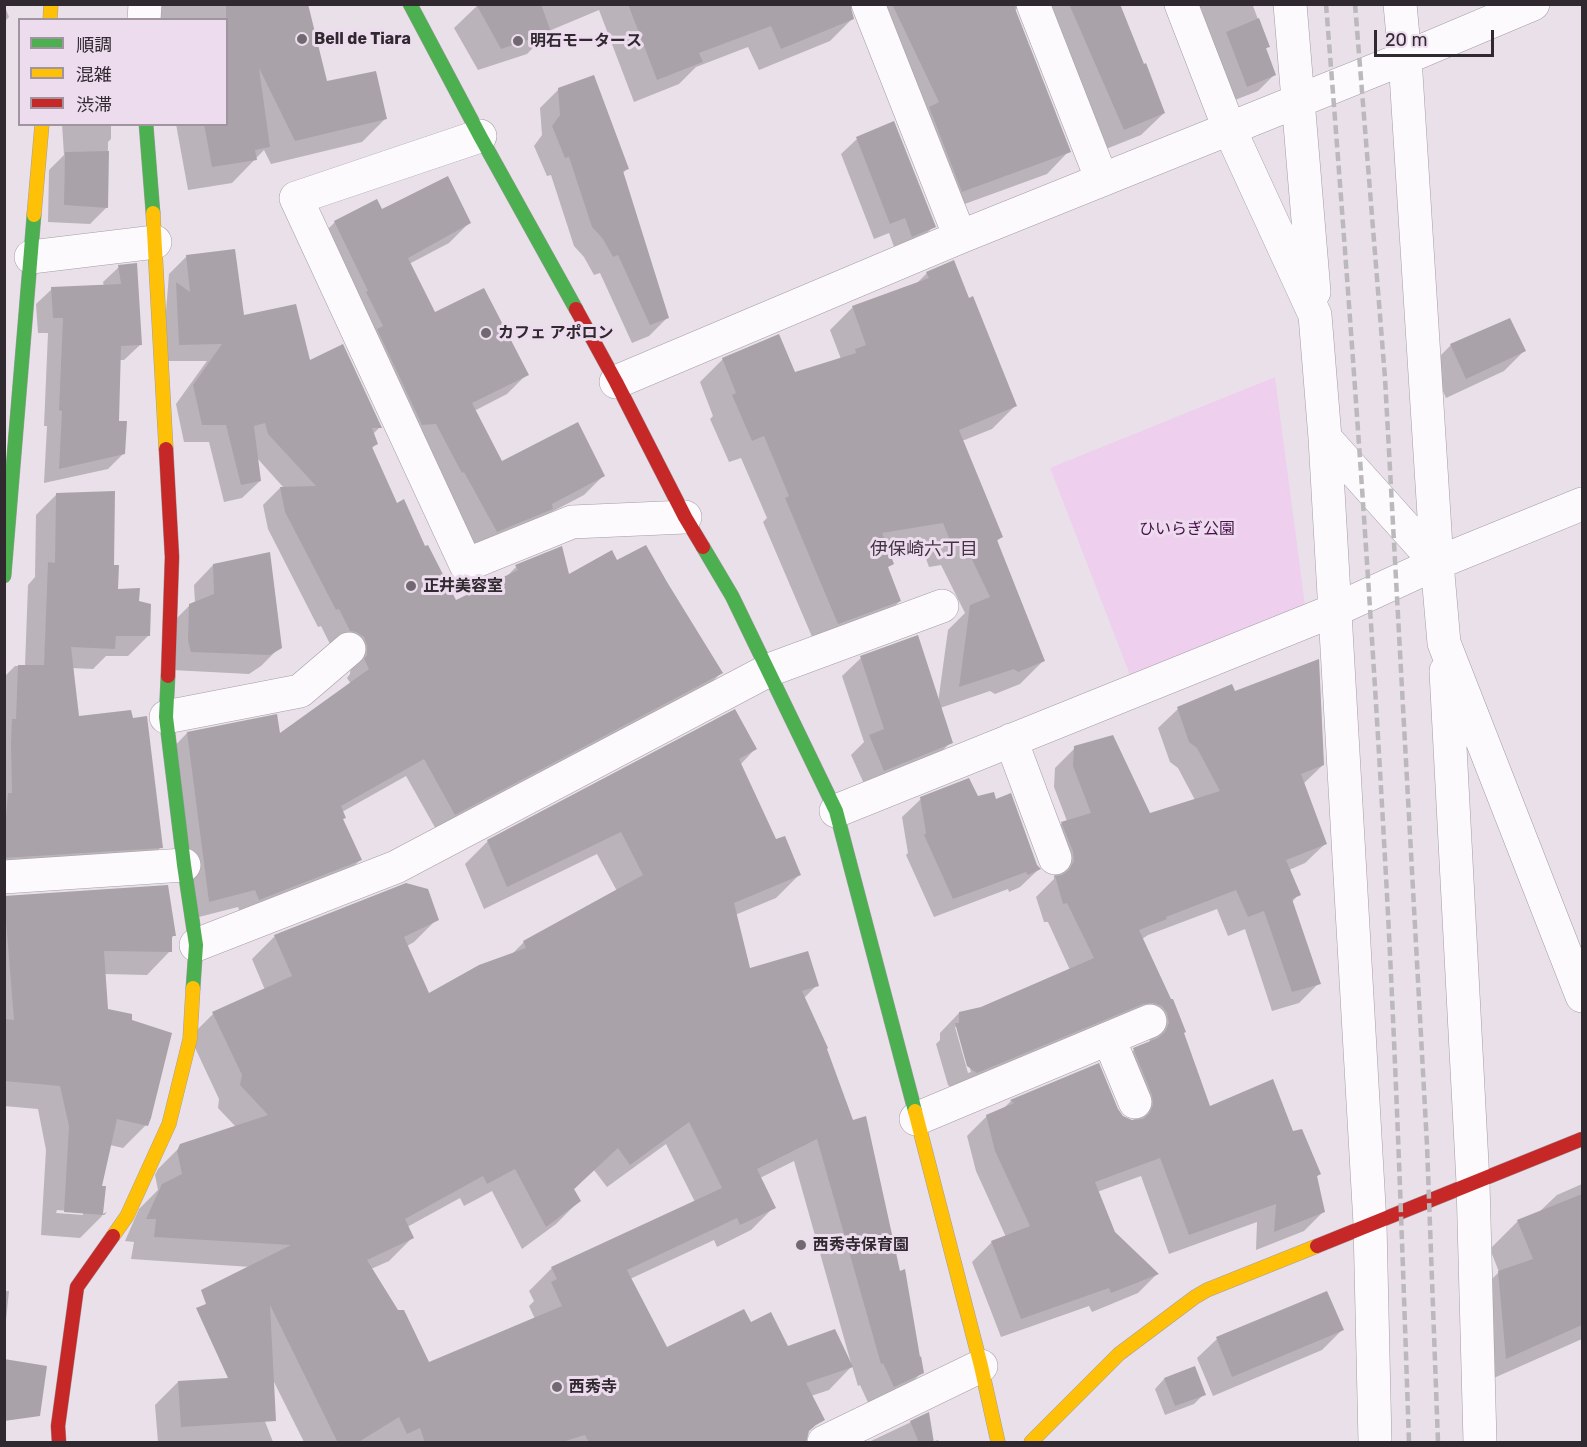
<!DOCTYPE html>
<html>
<head>
<meta charset="utf-8">
<style>
  body { margin:0 }
  #map { position:relative; width:1587px; height:1447px; overflow:hidden; background:#e9e0e9; font-family:Rubik,"Noto Sans JP",sans-serif }
  canvas { display:block }
  .frame { position:absolute; inset:0; border:6px solid #302930; pointer-events:none }
  .legend { position:absolute; left:18px; top:18px; width:210px; height:108px; box-sizing:border-box; background:#eddced; border:2px solid #a194a1; margin:0; padding:8px 10px; list-style:none; font-size:18px; color:#302930 }
  .legend li { display:flex; align-items:center; gap:12px; height:30px }
  .legend b { width:30px; border:2px solid #a194a1 }
  .scale { position:absolute; left:1374px; top:30px; width:120px; height:27px; box-sizing:border-box; border:3px solid #302930; border-top:0; padding-left:8px; font-size:18px; line-height:21px; white-space:nowrap; color:#302930; -webkit-text-stroke:4px #eddced; paint-order:stroke }
</style>
</head>
<body>
<div id="map">
<canvas width="1587" height="1447"></canvas>
<div class="frame"></div>
<ul class="legend">
<li><b style="height:8px;background:#4caf50"></b>順調</li>
<li><b style="height:8px;background:#ffc107"></b>混雑</li>
<li><b style="height:8px;background:#c62828"></b>渋滞</li>
</ul>
<div class="scale">20 m</div>
</div>
<script>
const context = document.querySelector('canvas').getContext('2d');
context.lineJoin = 'round';
function fill(path, color) { context.fillStyle = color; context.fill(path, 'evenodd'); }
function stroke(path, color, width, dash) { context.strokeStyle = color; context.lineWidth = width; context.lineCap = dash ? 'butt' : 'round'; context.setLineDash(dash || []); context.stroke(path); }
function write(font, color, halo, rows, align = 'center') {
  context.font = font + ' Rubik,"Noto Sans JP",sans-serif'; context.lineWidth = 6; context.setLineDash([]); context.textBaseline = 'middle'; context.strokeStyle = halo; context.fillStyle = color; for (const [text, x, y, turn = 0] of rows) {
    context.save(); context.translate(x, y); context.rotate((+turn || 0) * Math.PI / 180); context.textAlign = isNaN(turn) ? turn : align; if (halo) context.strokeText(text, 0, 0); context.fillText(text, 0, 0); context.restore();
  }
}
const green = new Path2D(`
  M1275 377 1305 605 1130 675 1050 468Z`);
const shadow = new Path2D(`
  M4 4 9 17 4 22Z
  M148 4H306L326 82 386 118 362 142 271 164 264 150 232 183 188 190 176 124H226V20H153Z
  M479 4H1118L1164 113 1141 135 1101 151 1022 11 1014 8 1069 151 1047 174 940 213 857 11 849 8 852 19 830 41 759 70 748 47 696 67 679 84 634 102 599 10 549 31 527 54 478 70 454 28Z
  M1189 4H1255L1253 6 1268 46 1265 49 1275 74 1258 91 1230 102Z
  M559 89 627 169 623 173 668 317 649 336 632 343 600 273 594 275 584 257 574 246 551 175 547 176 534 146 542 135 540 108Z
  M62 124H111V139L108 142 107 207 90 224 48 222 49 170 64 155Z
  M857 139 934 226 918 242 896 252 889 233 874 239 841 154Z
  M382 211 469 223 449 243 409 264 435 314 527 374 507 394 474 411 501 463 604 475 584 495 477 551 315 242 335 222Z
  M187 256 242 316 309 362 380 427 373 434 377 443 371 449 396 505 424 548 456 602 504 579 516 567 568 577 616 562 721 673 703 691 437 831 406 776 342 812V820L360 860 343 877 242 917 238 907 191 919 170 751 187 733 279 736 351 684 347 678 350 674 351 664 332 648 321 626 318 627 268 529 263 505 280 488H284L257 458 260 481 242 498 224 502 209 442H184L176 404 207 361H162L169 274Z
  M119 267 140 345 124 360H119L118 422 124 453 108 469 44 483 47 426H44L48 333H38L36 304 52 289 104 286 103 282Z
  M927 273 1015 406 992 429 962 441 1001 537 996 542 1043 661 1020 684 995 694 990 691 940 708 951 742 932 761 866 788 851 755 864 742 842 676 861 658 938 703 948 630 965 613 941 565 929 567 921 545 887 551 892 563 887 568 900 601 877 623 816 646 763 522 767 518 741 458 729 462 710 419 713 416 700 382 723 359 794 374 841 359 830 330 853 307 916 284Z
  M1451 345 1524 351 1504 371 1446 398 1431 365Z
  M57 494 112 566 116 590 138 602 149 635 128 656H106L93 669 72 668 78 718 161 847 141 868 4 877V677L15 666H25L28 585 35 577 36 515Z
  M213 565 280 647 261 666 249 674 172 670 171 624 190 605 195 603 194 585Z
  M1234 693 1323 765 1303 784 1325 844 1305 863 1289 870 1299 894 1291 903 1319 983 1299 1003 1272 1011 1245 929 1228 936 1217 909 1148 935 1142 939 1182 1034 1210 1108 1292 1133 1319 1174 1316 1178 1324 1211 1304 1231 1256 1250 1257 1222 1169 1254 1141 1176 1097 1192 1114 1233 1157 1274 1138 1293 1092 1312 1089 1306 1001 1337 972 1262 992 1242 1006 1237 976 1171 967 1136 987 1116 1003 1109 1011 1101 1098 1065 1116 1110 1122 1118 1134 1122 1133 1116 1114 1069 1134 1050 1150 1043 1148 1033 956 1092 948 1085 936 1044 940 1040V1033L959 1013 982 1008 1070 970 1048 922H1044L1036 897 1054 879V872L1043 842 1062 823 1067 821 1054 787 1055 768 1075 748 1149 815 1195 800 1178 768 1170 762 1158 728 1178 709ZM955 1027H958L971 1072 968 1073Z
  M755 749 740 765 775 841 799 875 776 898 735 915 749 970 817 985 804 998 922 1372 899 1396 871 1409 860 1385 858 1386 852 1366 829 1390 811 1396 609 1442H304L228 1290 251 1267 131 1259 134 1242 125 1241 139 1209 158 1190 155 1175 158 1169 181 1146 236 1127 218 1108 219 1099 190 1037 213 1014 265 990 252 959 275 936 437 919 414 942 407 946 429 995 511 955 524 942 617 891 597 854 484 909 465 864 488 841ZM666 1144 695 1202 552 1268 529 1291 534 1301 529 1306 535 1319 428 1364 371 1269 389 1261 412 1238 407 1227 460 1198 464 1206 492 1191 522 1249 556 1224 579 1201 573 1190 594 1170 607 1187ZM794 1161 851 1363 787 1348 750 1324 667 1349 630 1279 714 1240 717 1247 751 1230 774 1207 760 1178Z
  M977 798 1039 869 1020 887 1009 892 1008 889 934 917 906 855 908 853 902 817 921 799Z
  M4 897 174 935 171 939 170 951 147 975 104 974 107 1011 130 1021 146 1125 123 1148 110 1145 100 1187 104 1188 102 1216 80 1238 41 1235 46 1150 38 1109 4 1106ZM57 1210 83 1212V1215L56 1213Z
  M1582 1184V1339L1478 1385 1470 1301 1499 1272 1490 1249 1518 1221 1538 1213 1557 1195Z
  M4 1291H9L4 1340Z
  M1342 1330 1322 1350 1213 1396 1197 1358 1217 1339Z
  M1194 1367 1204 1394 1194 1404 1165 1415 1155 1389 1164 1379Z
  M248 1378 273 1442H158L155 1405 178 1382Z
  M928 1414 932 1442 938 1440 939 1442H869Z`);
const building = new Path2D(`
  M226 4H308L327 81 376 71 387 119 295 141 259 68 270 147 255 150 257 160 212 167 204 124H226Z
  M476 4H541L551 32 501 49Z
  M628 4H850L854 19 781 49 771 26 699 53 703 62 657 80Z
  M892 4H1015L1016 11 1071 152 962 192 929 107 939 102Z
  M1069 4H1120L1144 64 1146 63 1165 113 1124 130Z
  M1259 18 1270 47 1266 48 1276 75 1247 87 1226 32Z
  M594 75 629 169 623 171 669 318 650 325 618 255 613 257 603 239 592 227 569 157 565 158 552 126 560 115 558 88Z
  M894 121 936 227 912 237 905 218 890 224 856 137Z
  M109 151 108 208 64 205 65 152Z
  M448 176 471 223 408 258 435 312 484 288 529 375 472 403 502 461 578 422 605 476 552 504 553 509 497 532 464 472 462 473 436 424 422 425 377 329 383 326 366 292 368 291 334 221 377 199 382 209Z
  M235 249 244 315 296 304 310 360 343 344 382 428H372L378 444 372 447 397 503 404 499 425 546 428 545 456 600 518 570 515 565 562 546 569 574 612 550 617 560 646 545 667 582 723 673 455 815 424 759 341 806 346 818 343 819 362 860 259 900 255 890 209 902 187 732 277 714 280 733 369 669 364 659 367 655V646L364 637 356 632 350 631 339 609 336 610 285 512 280 487 316 486 268 434 265 423 254 426 261 481 241 485 226 425H202L193 385 222 344 179 345 176 282 190 292 186 255Z
  M954 260 969 298 973 296 1017 406 959 430 1003 537 997 540 1045 661 1018 672 1014 669 959 687 970 605 990 597 964 543 952 545 943 523 882 533 894 564 888 567 901 601 838 624 785 498 789 496 764 436 752 441 732 395 736 393 722 358 779 334 795 372 856 353 855 349 866 345 852 306 929 278 926 272Z
  M137 263 142 345 121 346 119 421H127L125 454 59 469 62 411 59 410 63 318H53L51 287 121 284 118 265Z
  M1510 318 1526 351 1466 379 1450 344Z
  M115 491 114 565H119L118 589 140 588 139 601 151 604 150 636H116L115 649 71 647 79 716 131 710 133 718 147 716 163 848 4 858V838L8 793H12L11 743 12 719H16L18 665H44L48 562 55 563 56 493Z
  M270 552 282 648 270 655 191 652 188 641 189 604 214 594 213 564Z
  M918 635 953 743 884 771 869 735 884 729 860 656Z
  M1319 659 1324 765 1301 774 1327 844 1286 860 1301 895 1292 899 1321 984 1292 992 1264 911 1248 917 1236 890 1166 917 1167 919 1139 930 1171 999H1173L1186 1032 1184 1033 1210 1106 1273 1079 1293 1131 1302 1129 1321 1174 1317 1176 1325 1212 1274 1232 1276 1204 1189 1235 1160 1158 1095 1182 1115 1232 1159 1274 1111 1293 1109 1288 1021 1319 991 1241 1030 1226 995 1151 986 1115 1014 1103 1010 1100 1099 1063 1118 1109 1123 1116 1132 1120 1143 1119 1149 1114 1153 1105 1152 1095 1133 1048 1158 1038 1165 1032 1169 1023 1167 1013 1162 1006 1153 1003 1143 1004 977 1073 967 1066 955 1023H959V1012L981 1007 1094 958 1067 903 1063 904 1055 876 1062 875 1069 870 1074 861 1073 851 1061 822 1091 813 1073 766 1074 746 1113 735 1150 813 1220 791 1197 748 1189 742 1177 707 1232 684 1235 691Z
  M735 709 757 749 739 759 776 839 785 836 801 875 734 903 750 968 808 951 819 986 802 991 828 1048 827 1049 853 1120 866 1116 900 1271 905 1269 920 1357 921 1356 924 1373 894 1387 883 1363 881 1364 817 1139 757 1169 776 1208 740 1225 737 1218 627 1270 667 1347 744 1309 751 1322 771 1312 788 1346 835 1329 853 1367 806 1383 825 1420 816 1425 809 1431 806 1443H589L585 1435 559 1443H425L420 1428 407 1434 399 1417 357 1443H338L270 1305 276 1421 181 1427 178 1381 228 1378 196 1308 206 1304 201 1290 291 1245 154 1237 156 1219H146L162 1184 182 1174 177 1151 180 1144 268 1115 240 1085 242 1075 212 1012 292 976 274 935 406 883 428 889 439 920 404 937 429 993 479 965 526 948 523 941 643 875 621 832 507 887 487 840ZM689 1122 722 1188 551 1267 557 1279 551 1282 562 1306 429 1362 404 1310H398L367 1260 414 1238 405 1219 483 1176 487 1184 515 1169 546 1227 581 1201 574 1189 618 1148 630 1165Z
  M969 778 978 796 994 792 996 799 1011 793 1037 865 1041 869 1028 875 1026 872 953 899 924 835 926 833 920 797Z
  M168 885 176 936H172V952L104 951 108 1009 132 1014V1020L172 1033 151 1118 148 1126 117 1119 102 1186H106L103 1214 107 1212 104 1215 64 1212 69 1126 60 1086 4 1081V1019L14 1020 4 896Z
  M1582 1194V1325L1506 1359 1498 1271 1533 1259 1517 1220Z
  M1327 1291 1344 1330 1232 1377 1216 1337Z
  M4 1359 47 1366 40 1416 4 1421Z
  M1195 1366 1206 1395 1175 1406 1164 1378Z
  M929 1412 934 1443H919L910 1421Z`);
const street = new Path2D(`
  M868 4 960 237
  M1033 4 1102 180
  M1181 4 1229 128 1315 315 1325 438 1437 563 1444 643 1582 996
  M1290 4 1314 292
  M1400 4 1405 58 1437 563
  M144 20 145 4
  M480 136 296 198 466 565 572 522 685 517
  M31 257 155 242
  M616 382 960 237 1405 58 1533 4
  M1325 438 1370 1224 1375 1442
  M1446 671 1473 1183 1480 1442
  M166 717 300 691 349 649
  M1011 740 1055 858
  M836 811 1335 610 1437 563 1582 504
  M4 877 184 865
  M196 945 396 867 769 670 942 606
  M1109 1039 1135 1102
  M916 1119 1150 1021
  M824 1442 981 1366`);
const fast = new Path2D(`
  M410 4 480 136 576 309
  M146 124 153 213
  M703 547 732 596 836 811 915 1111
  M4 576 34 215
  M168 676 166 717 184 865 196 945 193 988`);
const slow = new Path2D(`
  M50 20 51 4
  M153 213 166 449
  M34 215 42 124
  M915 1111 981 1366 998 1442
  M113 1236 127 1216 169 1124 190 1039 193 988
  M1031 1442 1119 1354 1195 1297 1207 1290 1317 1246`);
const jam = new Path2D(`
  M576 309 616 382 685 517 703 547
  M166 449 172 557 168 676
  M1317 1246 1582 1139
  M59 1442 58 1426 77 1287 113 1236`);
const rail = new Path2D(`
  M1326 4C1350 307 1372 611 1388 914 1397 1090 1403 1266 1409 1442
  M1355 4 1385 378 1427 1145 1438 1442`);
const markers = [
  [302,39,6,"#716971"],
  [518,41,6,"#716971"],
  [486,333,6,"#716971"],
  [411,586,6,"#716971"],
  [801,1245,6,"#716971"],
  [557,1387,6,"#716971"]
];
const poiNames = [
  ["Bell de Tiara",314,39],
  ["明石モータース",530,41],
  ["カフェ アポロン",498,333],
  ["正井美容室",423,586],
  ["西秀寺保育園",813,1245],
  ["西秀寺",569,1387]
];
const parkNames = [
  ["ひいらぎ公園",1187,529]
];
const neighbourhoodNames = [
  ["伊保崎六丁目",924,550]
];
fill(green, '#eed0ee');
fill(shadow, '#0003');
fill(building, '#a9a2a9');
stroke(street, '#a49da4', 34);
stroke(fast, '#a49da4', 15);
stroke(slow, '#a49da4', 15);
stroke(jam, '#a49da4', 15);
stroke(street, '#fcfafc', 33);
stroke(fast, '#4caf50', 14);
stroke(slow, '#ffc107', 14);
stroke(jam, '#c62828', 14);
stroke(rail, '#bcb9bc', 4.5, [9, 4.5]);
for (const [x, y, r, color] of markers) { const dot = new Path2D(); dot.arc(x, y, r, 0, 2 * Math.PI); context.fillStyle = color; context.fill(dot); stroke(dot, '#eddced', 2); }
write('bold 16px', '#302930', '#eddced', poiNames, 'left');
write('16px', '#4b0e4f', '#eddced', parkNames);
write('18px', '#423442', '#eddced', neighbourhoodNames);
</script>
</body>
</html>
